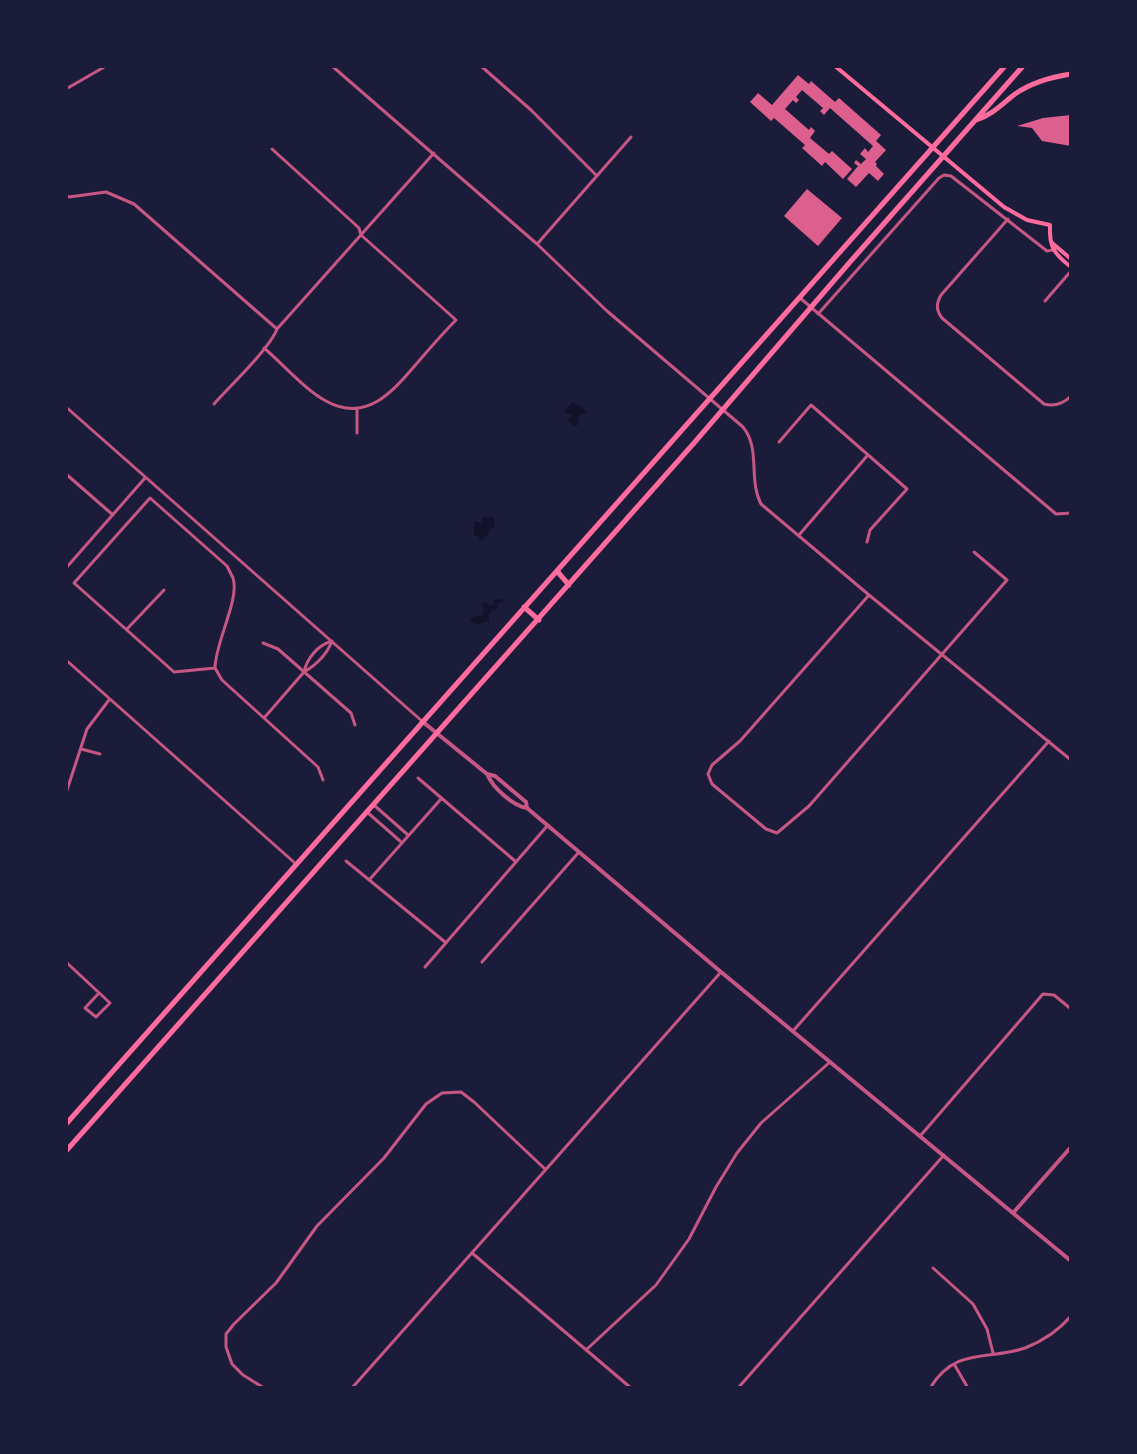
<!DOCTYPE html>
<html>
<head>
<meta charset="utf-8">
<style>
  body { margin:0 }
  #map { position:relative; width:1137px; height:1454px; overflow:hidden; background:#1b1b3a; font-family:"Roboto Condensed",sans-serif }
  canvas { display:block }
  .frame { position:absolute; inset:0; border:68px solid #1b1b3a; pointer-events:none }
</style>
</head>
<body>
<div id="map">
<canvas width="1137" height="1454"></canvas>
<div class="frame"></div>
</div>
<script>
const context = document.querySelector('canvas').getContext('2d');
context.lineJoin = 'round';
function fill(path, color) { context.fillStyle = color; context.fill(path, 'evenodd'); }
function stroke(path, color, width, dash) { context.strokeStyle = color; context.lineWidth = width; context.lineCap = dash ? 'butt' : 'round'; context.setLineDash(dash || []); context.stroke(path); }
const water = new Path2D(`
  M571 403 581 406 585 410 586 413 579 416 577 426H572V422H569V418L571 417V414H565V409H567V406H570Z
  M482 517H493L495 526 489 530 487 536H484V540H479V536H474V522H481L482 525Z
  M503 599 504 602 498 603 497 609H492V612L489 613V621L474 625 470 619 473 617 483 615 484 607 482 606 486 602 489 605H494V600Z`);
const building = new Path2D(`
  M798 75 809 84 811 81 835 102 839 98 881 135 876 141 886 150 875 162 877 164 876 166 884 174 878 181 869 173 856 187 847 179 858 166 854 163 856 160 861 164 866 159 860 154 865 148 868 152 873 146 830 108 824 115 820 111 823 108 802 90 796 97 799 100 796 103 793 100 785 109 809 130 811 127 815 131 810 138 829 154 832 151 852 169 843 179 825 162 822 166 802 148 805 145 774 118 771 121 750 102 758 93 772 105Z
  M1071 115V146L1042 141 1032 128 1017 126 1043 118Z
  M807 189 842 218 818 246 784 216Z`);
const minor = new Path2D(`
  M332 66 537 244 607 311 743 427C761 449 748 479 761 504L869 595 1071 760
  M481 66 531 110 597 176
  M66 89 106 66
  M66 196 69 197 106 192 134 204 277 329
  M1008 219 941 295C936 304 936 310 942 318L1044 404C1055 407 1063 404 1071 396
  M538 243 631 137
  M800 298 1056 514 1071 513
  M1045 301 1071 271
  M818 314 939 178 944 175 951 176 1047 251 1053 250
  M264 348C283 364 304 389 326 401 367 424 394 390 418 362 431 347 443 333 456 320L361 235 359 228 272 149
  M214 404C230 386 270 348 277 329L434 153
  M66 407 423 722
  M357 409V433
  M779 442 811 405 907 489 870 530 867 542
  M66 474 113 515
  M150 498 227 566C229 570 231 574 233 578 240 599 215 643 215 668L174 672 74 583Z
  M799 535 867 456
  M66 568 145 478
  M869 595 740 741 712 765 708 774 712 784 766 829 777 833 809 806 1007 580 974 552
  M127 629 164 590
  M263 643 278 649 351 713 355 725
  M66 660 296 864
  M215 668 222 680 318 767 323 780
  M304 672C307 658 318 645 332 641
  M264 718 304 672C316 665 327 654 332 641
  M81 749 100 754
  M418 778 515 861
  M66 793 87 729 109 700
  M375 806 408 835
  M367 812 400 841
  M346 861 445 942
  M370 879 441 799
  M66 962 110 1003 96 1017 85 1008 99 993
  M482 962 579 852
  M425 967 548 825
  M793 1031 1049 741
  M921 1135 1043 994 1054 995 1071 1009
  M472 1253 631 1388
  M933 1268 973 1304 987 1329 993 1353
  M586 1350 656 1285 689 1239 716 1187 737 1153 761 1123 830 1062
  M954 1364 968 1388
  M264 1388 243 1375 232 1364 226 1347V1334L234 1324 276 1283 317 1226 384 1158 426 1104 442 1093 461 1092 474 1102 545 1169
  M352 1388 721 972
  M738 1388 944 1155
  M930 1388C956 1346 987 1361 1025 1348 1043 1341 1059 1330 1071 1316`);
const tertiary = new Path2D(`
  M423 722 487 774C493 788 513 806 527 808L721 972 1071 1261
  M487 774 495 776 526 802 527 808
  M1013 1213 1071 1147`);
const secondary = new Path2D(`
  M835 66 1004 207 1027 220 1050 225C1049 247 1054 254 1071 267
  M1051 242 1071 259`);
const primary = new Path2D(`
  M976 120C992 115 1002 104 1015 94 1031 83 1051 77 1071 74
  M557 571 569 585
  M524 607 539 620
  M66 1124 1005 66
  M66 1151 694 443 850 262 1023 66`);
fill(water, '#12122b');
fill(building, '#dd5f8e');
stroke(minor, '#c65784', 3);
stroke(tertiary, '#c65784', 4);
stroke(secondary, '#ff6b9d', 4);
stroke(primary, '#ff6b9d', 5);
</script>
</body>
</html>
